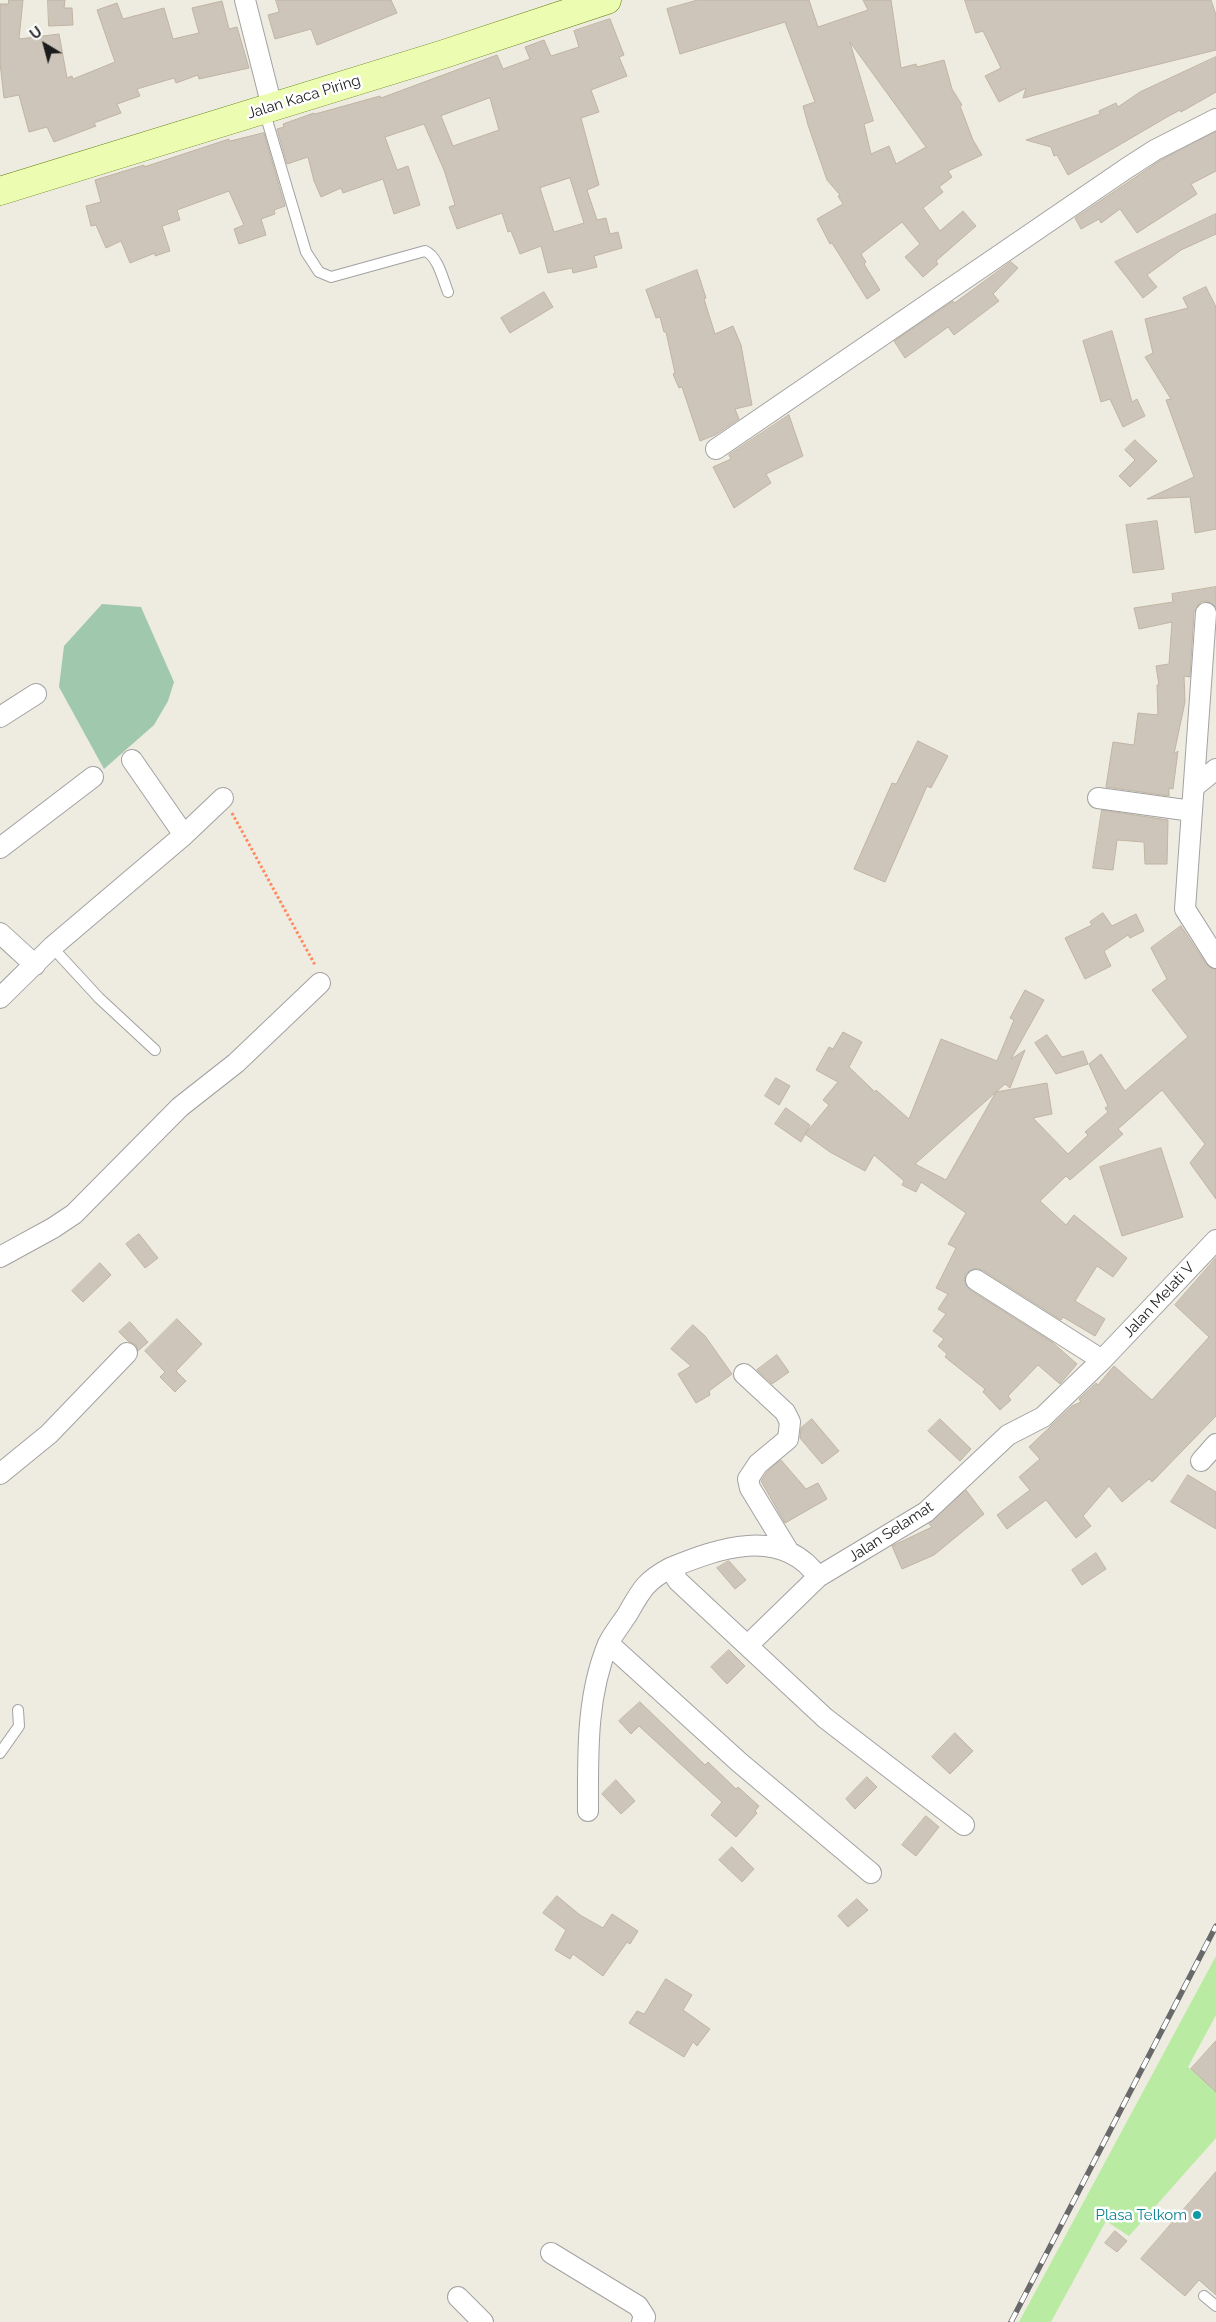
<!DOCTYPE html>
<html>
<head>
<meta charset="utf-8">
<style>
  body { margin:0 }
  #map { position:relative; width:1216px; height:2322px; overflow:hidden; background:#eeebe0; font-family:Raleway,sans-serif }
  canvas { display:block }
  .north { position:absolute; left:20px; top:20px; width:50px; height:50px; -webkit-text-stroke:4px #fff; paint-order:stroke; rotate:323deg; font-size:14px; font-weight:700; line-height:20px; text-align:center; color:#1b1b1b }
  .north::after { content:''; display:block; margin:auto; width:18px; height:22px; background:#1b1b1b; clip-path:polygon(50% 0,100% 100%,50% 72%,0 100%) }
</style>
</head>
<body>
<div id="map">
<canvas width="1216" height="2322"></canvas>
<div class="north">U</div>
</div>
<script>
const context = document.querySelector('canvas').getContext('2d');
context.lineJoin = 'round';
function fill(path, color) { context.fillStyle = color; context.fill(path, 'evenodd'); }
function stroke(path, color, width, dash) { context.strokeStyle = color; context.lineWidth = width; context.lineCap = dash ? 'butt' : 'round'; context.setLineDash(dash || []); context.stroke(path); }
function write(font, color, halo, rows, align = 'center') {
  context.font = font + ' Raleway,sans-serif'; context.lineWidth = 5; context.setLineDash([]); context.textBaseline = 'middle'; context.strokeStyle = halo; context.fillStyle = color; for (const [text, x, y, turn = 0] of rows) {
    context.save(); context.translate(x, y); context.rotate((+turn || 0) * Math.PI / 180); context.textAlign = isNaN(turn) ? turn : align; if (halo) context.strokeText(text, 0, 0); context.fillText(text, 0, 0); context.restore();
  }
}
const grass = new Path2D(`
  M1216 1956V2015L1188 2067 1216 2092V2138L1129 2236 1106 2221 1051 2322H1019Z`);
const cemetery = new Path2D(`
  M102 604 141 607 174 682 168 701 154 725 104 769 59 687 64 646Z`);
const building = new Path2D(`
  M9 0H23L19 39 59 34 67 78 72 76 73 79 115 62 97 10 117 3 123 19 164 8 173 39 199 33 192 8 222 1 229 29 237 27 249 68 199 79 198 75 176 83 174 78 137 89 140 96 117 104 121 113 94 123 96 126 54 142 47 127 29 132 19 95 4 98 0 63V4H8Z
  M48 0H65L64 8H72L73 25 49 26Z
  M276 0H391L397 13 317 45 311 29 275 39 268 15 279 12Z
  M698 0H809L818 27 868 10 863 0H891L901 68 916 64 917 67 944 60 952 89 962 105 960 106 973 140 982 155 948 171 952 177 939 187 943 192 923 208 940 231 963 211 976 226 936 261 938 264 923 277 905 257 920 244 902 222 861 254 866 262 864 264 880 290 867 299 832 243 830 244 817 219 843 204 838 196 840 195 827 180 808 125 803 106 815 102 785 22 680 54 667 9ZM850 42 926 147 896 164 889 146 871 154 864 124 873 121Z
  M965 0H1211L1216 15V50L1023 98 1026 88 999 102 985 76 1001 68 983 31 976 33Z
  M610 19 624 55 619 57 627 76 591 90 599 112 581 118 599 185 587 190 597 220 606 218 610 234 618 232 622 248 594 256 597 267 573 273 572 268 548 273 541 246 520 254 511 231 508 232 502 213 457 229 449 207 455 205 444 170 424 124 385 137 397 170 408 166 420 205 394 214 383 179 343 193 341 188 321 197 314 181 308 157 287 164 277 129 284 127 283 124 314 113 315 114 380 96 381 98 497 55 503 69 530 59 525 47 544 40 551 56 579 47 574 31ZM490 98 499 130 453 146 441 116ZM570 178 584 223 554 232 540 188Z
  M1216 57V92L1181 112 1180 110 1167 117 1068 175 1057 155 1054 156 1051 147 1026 140 1100 114 1099 111 1116 103 1118 107 1140 92Z
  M1216 132V171L1191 184 1197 194 1137 233 1120 209 1101 223 1099 219 1081 229 1075 218 1161 160Z
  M264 133 285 206 274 210 275 214 261 219 266 235 239 244 234 229 244 225 229 191 177 210 180 220 162 226 170 251 155 256V253L130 263 121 241 106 248 96 225 91 226 86 206 101 202 95 180 144 165V167L229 139V141Z
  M1216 214V234L1181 250 1147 275 1157 287 1143 298 1115 262Z
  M1011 262 1018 268 993 294 999 301 954 335 948 327 905 358 894 341 953 301 954 303Z
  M697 270 706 298 704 299 715 334 733 326 741 345 752 405 735 409 739 419 715 435 700 441 682 387 679 388 673 374 675 373 666 332H664L660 317 656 318 646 290Z
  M1206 287 1216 307V529L1195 533 1190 497 1147 499 1194 477 1166 400 1171 399 1145 357 1153 353 1145 319 1188 308 1183 298Z
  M544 292 553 307 510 333 501 318Z
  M1112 331 1132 402 1137 399 1145 416 1123 427 1110 399 1101 402 1083 341Z
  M789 415 803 456 766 474 771 483 734 508 713 467 731 459 729 455Z
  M1135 440 1157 461 1130 487 1119 476 1135 460 1125 450Z
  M1157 521 1164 569 1133 573 1126 525Z
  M1216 587V607L1207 601 1201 602 1194 612 1190 677 1184 676 1185 702 1174 754 1178 751 1173 789 1169 788V796L1106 787 1113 742 1134 745 1138 713 1158 715 1157 685H1159L1156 666 1169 664 1172 622 1139 629 1134 608 1173 602 1172 594Z
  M918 741 948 756 931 788 927 786 885 882 854 869 892 783 896 784Z
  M1102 810 1168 820 1167 864H1145L1144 842 1117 840 1113 870 1093 868Z
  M1103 913 1112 926 1136 914 1144 931 1130 938 1128 935 1104 951 1111 966 1085 979 1065 938 1092 925 1090 922Z
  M1181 926 1206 964 1216 970V1199L1190 1163 1205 1144 1162 1090 1118 1129 1123 1134 1070 1180 1066 1176 1040 1201 1066 1225 1074 1215 1127 1258 1113 1277 1097 1266 1075 1301 1105 1319 1095 1336 1063 1317 1061 1320 982 1270 976 1268 966 1273 964 1280 970 1290 1052 1342 1077 1364 1060 1384 1038 1365 1008 1396 1011 1400 1000 1410 983 1392 985 1389 945 1357 947 1354 938 1346 944 1339 933 1331 946 1314 938 1309 948 1294 936 1288 956 1248 948 1244 966 1213 921 1182 916 1192 902 1185 904 1181 874 1155 865 1171 830 1152 805 1134 829 1105 823 1100 838 1082 816 1070 829 1047 833 1049 843 1032 862 1042 849 1067 875 1092 876 1090 909 1119 941 1039 997 1061 1014 1020 1010 1018 1025 990 1044 1000 1011 1059 1025 1050 1010 1088 1005 1084 915 1164 946 1180 996 1092 1047 1083 1052 1114 1033 1118 1068 1154 1088 1135 1085 1132 1108 1112 1105 1108 1108 1106 1089 1064 1101 1054 1125 1091 1188 1037 1152 990 1167 979 1151 948Z
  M1047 1035 1062 1057 1083 1051 1088 1064 1056 1074 1035 1043Z
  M776 1078 790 1086 779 1105 765 1096Z
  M786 1108 810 1125 801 1142 775 1124Z
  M1161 1148 1183 1217 1122 1236 1100 1167Z
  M139 1234 158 1258 145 1268 126 1244Z
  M1216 1258V1416L1152 1482 1149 1479 1122 1502 1109 1486 1083 1516 1091 1526 1076 1538 1046 1500 1007 1529 997 1515 1030 1490 1019 1477 1040 1459 1029 1447 1072 1406 1081 1402 1079 1399 1096 1383 1098 1385 1114 1366 1152 1400 1209 1337 1175 1305Z
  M100 1263 111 1275 83 1302 72 1291Z
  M177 1319 202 1344 176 1371 186 1381 175 1392 160 1377 165 1372 145 1351Z
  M130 1322 148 1342 138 1351 136 1345 128 1341 119 1332Z
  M693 1325 705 1336 732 1374 709 1391 710 1395 696 1403 678 1374 691 1366 671 1349Z
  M777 1355 789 1372 772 1384 757 1370Z
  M812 1419 839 1451 822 1464 800 1438 801 1428Z
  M940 1419 971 1449 960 1461 928 1431Z
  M781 1460 806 1489 818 1483 827 1499 785 1523 761 1481 767 1472Z
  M1188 1475 1216 1492V1529L1171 1502Z
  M966 1490 984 1514 934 1555 902 1569 892 1546 932 1527 929 1524Z
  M1096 1553 1106 1569 1082 1585 1072 1570Z
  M729 1561 746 1580 735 1589 717 1568Z
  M729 1650 745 1666 727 1684 711 1667Z
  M640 1702 705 1765 708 1762 736 1789 738 1787 759 1806 755 1811 757 1813 736 1837 711 1815 722 1802 639 1726 631 1734 619 1721Z
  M955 1733 973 1751 950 1774 932 1757Z
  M867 1777 877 1787 855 1809 846 1799Z
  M616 1780 635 1801 621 1814 602 1794Z
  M926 1816 939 1827 916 1856 902 1845Z
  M732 1847 754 1869 742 1882 719 1860Z
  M557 1896 580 1915 603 1928 612 1914 638 1931 630 1944 627 1942 603 1976 573 1954 570 1959 555 1950 566 1930 543 1913Z
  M857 1899 868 1910 848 1927 838 1916Z
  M666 1979 692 1995 683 2010 710 2029 697 2046 693 2042 684 2057 629 2023 637 2011 644 2014Z
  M1216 2041V2092L1191 2069Z
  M1216 2172V2295L1199 2280 1185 2296 1141 2259Z
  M1115 2231 1127 2241 1117 2252 1105 2243Z`);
const path = new Path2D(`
  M232 813 315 965`);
const lane = new Path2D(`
  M264 110 306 252 319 272 331 277 425 251C438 256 443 280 448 292
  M52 947 99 998 155 1050
  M0 1753 19 1726 18 1710
  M1204 2296 1216 2306`);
const street = new Path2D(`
  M245 0 272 107
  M716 449 1127 168 1155 150 1216 119
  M1206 613 1185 909 1216 958
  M0 717 36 694
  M132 760 184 835
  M1194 787 1216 769
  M1098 798 1192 811
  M0 848 93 777
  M0 933 35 965
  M0 998 52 947 184 835 223 798
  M0 1257 53 1228 74 1214 180 1107 236 1063 320 983
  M976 1280 1102 1360
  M744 1374 785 1412 790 1422 788 1439 758 1464 748 1479 750 1488 789 1552
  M1201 1461 1216 1444
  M0 1474 49 1434 127 1353
  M670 1568C717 1549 781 1525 818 1577
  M609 1644 739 1762 871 1873
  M748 1645 818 1577 926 1512 1008 1435 1043 1417 1102 1360 1216 1240
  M588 1811C588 1755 586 1697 608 1644 613 1634 621 1624 627 1615 641 1591 644 1582 670 1568L678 1581 825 1718 964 1825
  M551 2253 638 2306 645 2317 642 2322
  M458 2297 483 2322`);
const secondary = new Path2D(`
  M0 191 444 54 607 0`);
const rail = new Path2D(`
  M1011 2322 1216 1926`);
const markers = [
  [1197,2215,5,"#0f9aa8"]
];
const streetNames = [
  ["Jalan Kaca Piring",304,97,-17],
  ["Jalan Melati V",1159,1300,-47],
  ["Jalan Selamat",891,1532,-33]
];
const cultureNames = [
  ["Plasa Telkom",1187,2215]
];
fill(grass, '#baeba2');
fill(cemetery, '#a0c8ad');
fill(building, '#cdc5b9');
stroke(building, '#c0b4a2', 1);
stroke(lane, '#a2a2a2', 12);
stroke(street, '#a2a2a2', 22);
stroke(secondary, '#557500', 29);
stroke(path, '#ff8a60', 3, [2.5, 2.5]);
stroke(lane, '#fff', 10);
stroke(street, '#fff', 20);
stroke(secondary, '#ecfcb0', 28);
stroke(rail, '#696969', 5.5);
stroke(rail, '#fff', 4, [11]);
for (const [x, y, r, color] of markers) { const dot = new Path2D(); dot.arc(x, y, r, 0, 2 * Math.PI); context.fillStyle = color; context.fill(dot); stroke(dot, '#fff', 2); }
write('15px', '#1b1b1b', '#fff', streetNames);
write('15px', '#0d838f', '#fff', cultureNames, 'right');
</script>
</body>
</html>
